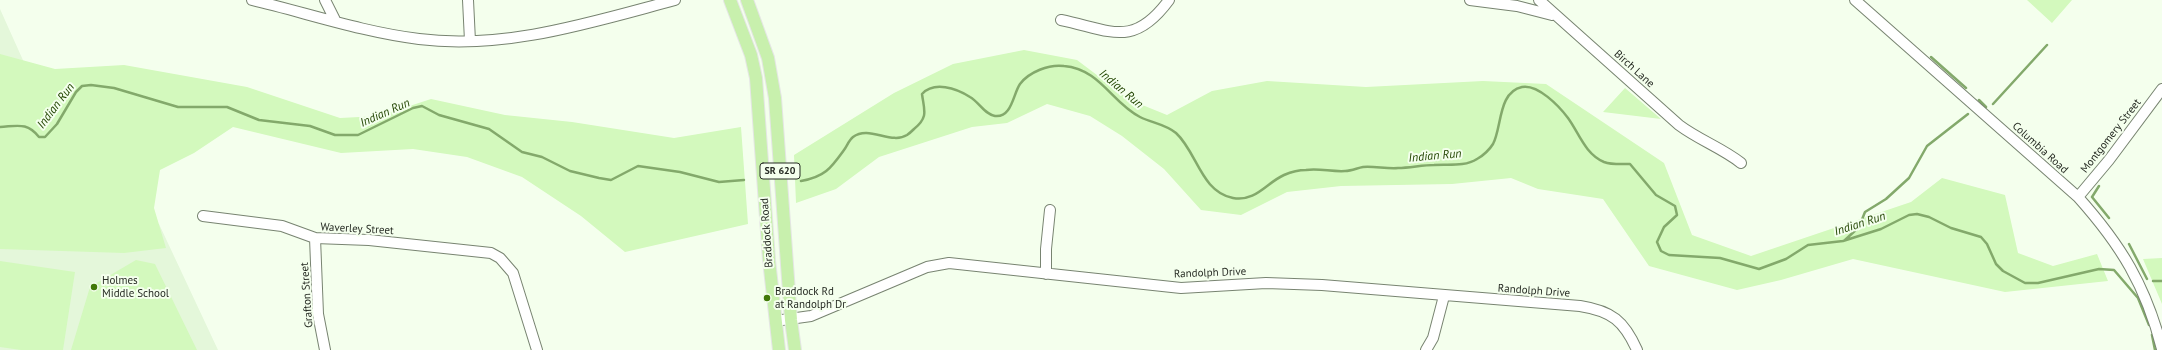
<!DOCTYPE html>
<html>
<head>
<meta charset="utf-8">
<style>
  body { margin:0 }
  canvas { display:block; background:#f4ffed }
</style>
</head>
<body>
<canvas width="2162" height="350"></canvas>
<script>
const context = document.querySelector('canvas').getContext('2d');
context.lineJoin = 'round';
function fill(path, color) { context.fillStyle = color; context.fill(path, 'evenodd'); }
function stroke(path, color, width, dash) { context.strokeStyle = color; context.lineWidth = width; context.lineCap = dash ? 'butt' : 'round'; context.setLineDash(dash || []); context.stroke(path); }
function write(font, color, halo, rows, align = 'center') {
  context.font = font + ' "PT Sans",sans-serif'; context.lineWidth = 4; context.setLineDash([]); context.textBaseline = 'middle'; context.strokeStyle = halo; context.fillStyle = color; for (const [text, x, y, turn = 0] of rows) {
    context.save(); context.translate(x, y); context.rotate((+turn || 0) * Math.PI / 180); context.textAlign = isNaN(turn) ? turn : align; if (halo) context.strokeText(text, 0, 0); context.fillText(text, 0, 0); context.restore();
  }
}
const built = new Path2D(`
  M0 9 31 78 0 72Z
  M0 202 159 224 218 350H0Z`);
const green = new Path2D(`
  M2027 0H2072L2052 23Z
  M1024 50 1077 60 1130 100 1167 115 1212 91 1267 81 1366 87 1483 81 1546 84 1664 163 1692 235 1751 256 1911 202 1942 178 2005 195 2018 253 2053 266 2097 254 2108 281 2005 292 1853 259 1781 280 1737 290 1649 266 1603 199 1538 189 1511 178 1452 184 1341 186 1287 192 1241 215 1201 210 1164 169 1122 136 1090 116 1047 104 1007 123 972 127 879 157 836 189 796 203 794 155 894 93 953 64Z
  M0 54 55 69 124 65 247 87 340 118 379 116 431 99 505 115 572 122 674 138 741 127 748 224 625 252 581 216 522 177 467 157 413 149 341 153 233 127 194 153 160 170 154 208 166 248 124 253 0 249Z
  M1625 88 1661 119 1603 112Z
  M2162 258V304L2143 259Z
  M136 260 155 264 197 350H71L90 287Z
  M0 261 75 272 63 350H21L0 347Z`);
const stream = new Path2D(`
  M1931 57 1966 88
  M1979 100 1986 107
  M1993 104 2047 45
  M0 127C18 126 27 122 39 137H45L57 124 76 92 82 86 91 85 114 88 178 107H227L259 120 310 126 335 135H358L413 108 422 106 439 115 489 129 522 152 542 157 570 171 599 178 611 180 638 166 680 172 719 182 744 180
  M801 181C825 177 831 168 844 150 847 146 849 140 853 137 869 125 891 145 907 135 910 133 912 131 914 129 929 117 924 110 922 94 934 81 956 88 970 97 979 102 984 114 995 116 1012 118 1013 94 1020 84 1029 72 1049 64 1064 66 1100 69 1112 103 1140 117 1152 123 1165 124 1176 133 1197 152 1201 192 1233 198 1256 202 1266 183 1284 175 1291 172 1298 170 1306 170 1319 168 1332 172 1345 171 1352 171 1357 168 1363 167 1374 166 1387 169 1398 168 1410 168 1422 165 1434 165 1448 164 1465 167 1477 159 1483 156 1490 149 1493 144 1502 127 1498 92 1522 87 1538 84 1559 106 1568 118 1579 133 1585 154 1604 162 1612 165 1622 164 1630 164L1656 195 1675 206 1677 215 1664 227 1657 242 1661 251 1669 255 1720 258 1759 269 1786 259 1808 245 1843 241 1881 229 1909 215 1917 214 1929 217 1951 228 1981 237 1987 244 1996 264 2003 271 2025 283H2038L2099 269 2114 270 2138 298 2149 325
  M2099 186 2092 197 2109 218
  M1845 240 1859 227 1865 212 1886 199 1909 178 1927 146 1968 114
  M2129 244 2147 279
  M2153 281H2162
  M2152 335 2155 350`);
const minor = new Path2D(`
  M252 0C307 13 362 32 419 39 506 50 592 22 675 0
  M325 0 336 22
  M468 0 470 41
  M1470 0 1517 6 1552 15
  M1539 0 1679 125C1699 140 1722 148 1741 163
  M1855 0 2078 197C2121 245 2146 286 2162 349
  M1061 20C1110 30 1133 49 1169 0
  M2078 197 2109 160 2162 89
  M203 216 282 226 315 238 369 240 491 253 500 258 513 273 537 350
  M315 238 318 314 325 350
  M1046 274V249L1050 210
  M775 321 811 316 927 267 949 263 1181 288 1266 283 1322 285 1580 306C1612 311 1624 321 1637 350
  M1426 350 1433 338 1444 296`);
const major = new Path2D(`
  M730 0 751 55 756 78 769 260 779 350
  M747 0 768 58 775 98 791 320 795 350`);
const markers = [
  [94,287,4,"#417808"],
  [767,298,4,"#417808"]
];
const shields = [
  [780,171,40]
];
const shieldNames = [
  ["SR 620",780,171]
];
const streetNames = [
  ["Birch Lane",1634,69,42],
  ["Montgomery Street",2111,136,-52],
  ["Columbia Road",2040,148,42],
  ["Waverley Street",357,229,3],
  ["Braddock Road",767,233,-94],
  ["Randolph Drive",1210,273,-2],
  ["Randolph Drive",1534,291,4],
  ["Grafton Street",307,295,-94]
];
const poiNames = [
  ["Holmes",102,281],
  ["Middle School",102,294],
  ["Braddock Rd",775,292],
  ["at Randolph Dr",775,305]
];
const waterNames = [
  ["Indian Run",1121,89,40],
  ["Indian Run",56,106,-53],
  ["Indian Run",385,113,-24],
  ["Indian Run",1435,156,-5],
  ["Indian Run",1860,224,-18]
];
fill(built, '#e4f7da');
fill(green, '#d3f9bd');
stroke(stream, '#83a96b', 2.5);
stroke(minor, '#788471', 12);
stroke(major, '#e5e6e5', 14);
stroke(minor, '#fff', 10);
stroke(major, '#c8f0ad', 12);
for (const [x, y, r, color] of markers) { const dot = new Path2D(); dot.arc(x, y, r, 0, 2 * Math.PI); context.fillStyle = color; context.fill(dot); stroke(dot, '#f4ffed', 1.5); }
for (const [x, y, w] of shields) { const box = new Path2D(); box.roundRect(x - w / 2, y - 8, w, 16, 3); context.fillStyle = '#f4ffed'; context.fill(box); stroke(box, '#272c24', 1); }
write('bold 10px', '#272c24', null, shieldNames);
write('11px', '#272c24', '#f4ffed', streetNames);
write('11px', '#272c24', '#f4ffed', poiNames, 'left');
write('italic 12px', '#214400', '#f4ffed', waterNames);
</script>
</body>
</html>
